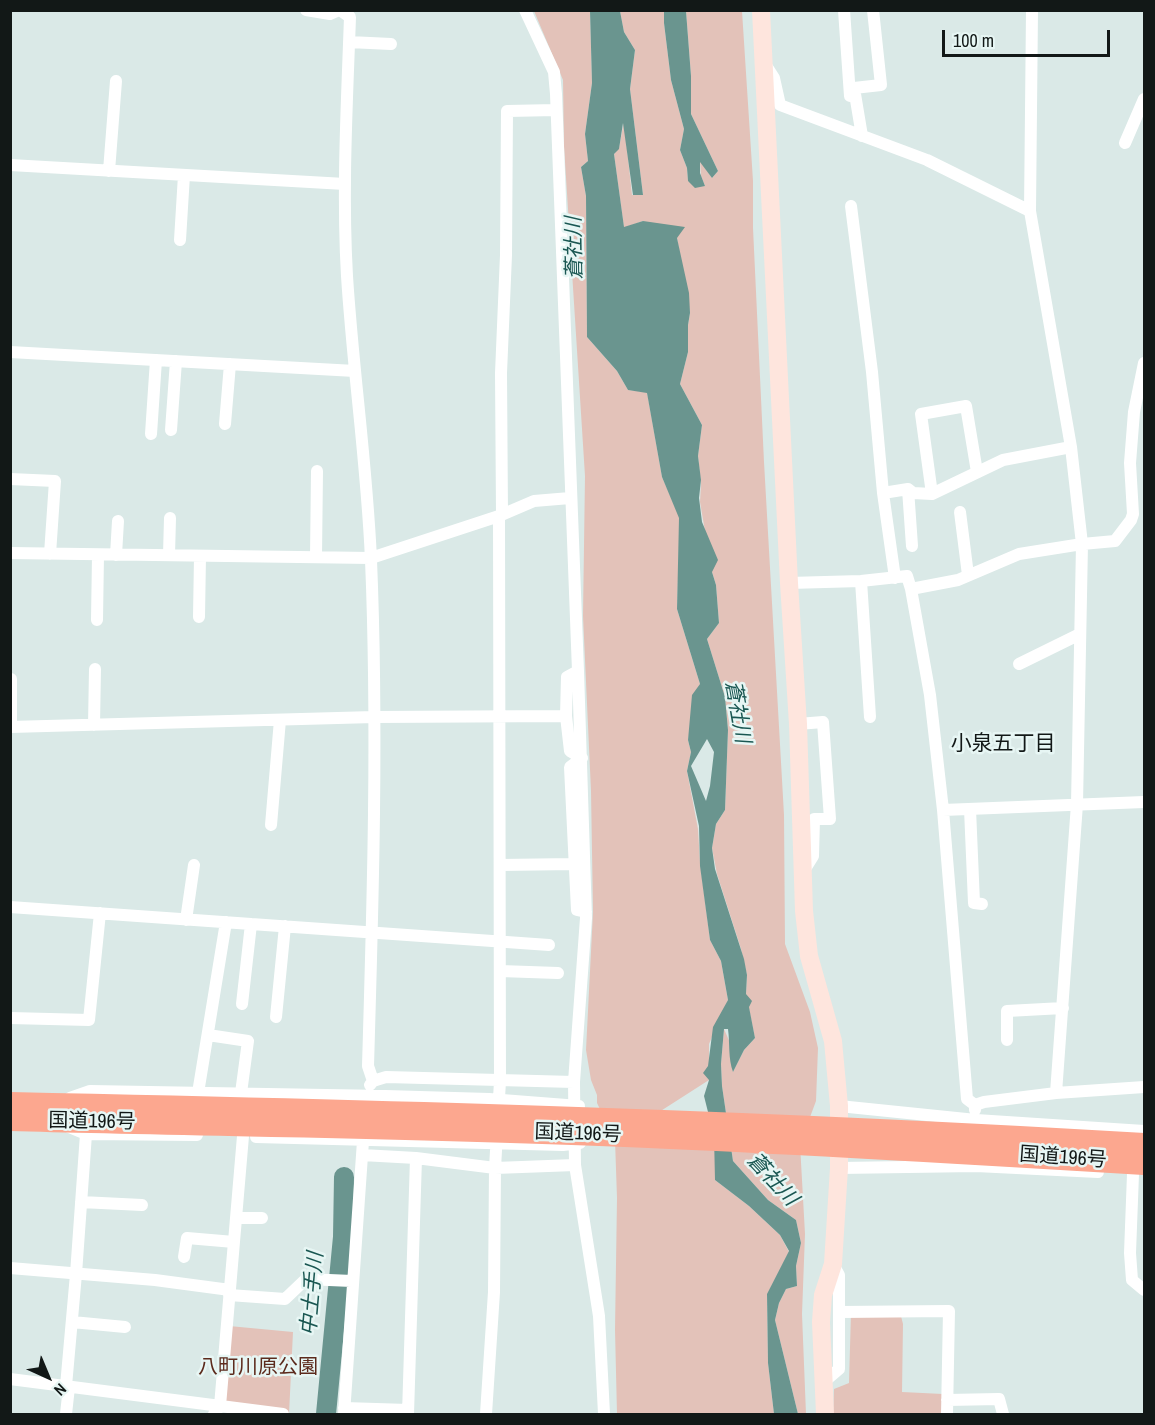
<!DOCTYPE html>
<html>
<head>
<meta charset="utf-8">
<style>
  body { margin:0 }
  #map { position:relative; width:1155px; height:1425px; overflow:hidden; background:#dae9e7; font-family:"Archivo Narrow",sans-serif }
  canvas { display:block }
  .frame { position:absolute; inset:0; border:12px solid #121817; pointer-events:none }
  .north { position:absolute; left:18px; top:1347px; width:60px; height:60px; -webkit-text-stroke:4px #e7f6f4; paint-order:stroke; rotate:136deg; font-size:16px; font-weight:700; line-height:24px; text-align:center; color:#121817 }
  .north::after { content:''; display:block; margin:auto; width:21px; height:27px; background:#121817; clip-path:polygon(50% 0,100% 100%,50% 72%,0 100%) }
  .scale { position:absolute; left:942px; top:30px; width:168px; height:27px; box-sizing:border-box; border:3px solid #121817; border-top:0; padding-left:8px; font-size:18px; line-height:21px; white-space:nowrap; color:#121817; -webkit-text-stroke:4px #e7f6f4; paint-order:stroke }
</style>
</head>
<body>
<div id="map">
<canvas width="1155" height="1425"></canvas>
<div class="frame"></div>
<div class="north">N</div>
<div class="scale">100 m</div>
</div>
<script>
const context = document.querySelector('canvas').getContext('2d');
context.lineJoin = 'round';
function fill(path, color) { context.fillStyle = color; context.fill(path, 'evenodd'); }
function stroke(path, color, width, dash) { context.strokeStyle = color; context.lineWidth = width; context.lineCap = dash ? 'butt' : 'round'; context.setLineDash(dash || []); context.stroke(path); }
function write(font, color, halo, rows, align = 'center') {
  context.font = font + ' "Archivo Narrow","Noto Sans JP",sans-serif'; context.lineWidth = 5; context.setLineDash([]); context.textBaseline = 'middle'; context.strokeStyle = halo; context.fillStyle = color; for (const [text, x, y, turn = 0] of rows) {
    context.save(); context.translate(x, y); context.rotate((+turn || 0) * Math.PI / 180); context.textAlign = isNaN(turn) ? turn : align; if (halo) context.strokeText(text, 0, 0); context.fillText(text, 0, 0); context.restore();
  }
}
const green = new Path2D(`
  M534 11H590L592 83 585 134 588 161 581 167 586 196 587 337 617 371 628 390 647 392 662 477 680 518 677 609 700 684 688 740 691 752 687 771 698 829 700 862 710 940 721 961 728 1000 709 1044V1080L617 1139 715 1140V1180L749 1206 780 1235 789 1252 767 1295 768 1363 774 1414H617L615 1330 617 1198 615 1140 597 1103V1095L591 1080 586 1050 593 912 591 791 583 616 585 476 564 146 563 80Z
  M620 11H664V23L671 80 684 129 680 150 687 168 688 181 705 186 701 176 700 160 712 178 718 171 691 114V76L686 11H742L753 181V228L764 462 784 815 785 944 810 1012 818 1048 816 1101 800 1144 805 1234 802 1314 806 1414H798L775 1320 779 1303 786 1289 797 1286 796 1266 801 1243 796 1220 768 1200 733 1161 722 1086 721 1064 724 1029 731 1045 733 1072 744 1050 755 1038 746 994 747 975 741 949 717 874 712 848 716 824 725 810 728 730 725 697 707 639 719 623 716 585 712 572 700 502 701 484 698 456 702 425 680 384 688 352V325L690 313 677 238 643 221 624 228 614 154 619 148 624 121 632 195H643L630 89 635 50 624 32Z
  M851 1312H900L903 1324 902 1392 943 1394V1414H833L834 1389 849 1383Z
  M229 1326 293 1332 289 1414 222 1404Z`);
const water = new Path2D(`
  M590 11H620L624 32 635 50 630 89 643 195H633L623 123 619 149 614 154 624 227 643 221 685 227 677 238 689 293 690 313 688 325V352L680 384 702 425 698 456 701 480 699 498 702 522 718 560 712 572 716 585 719 623 707 639 725 697 728 730 725 810 716 824 712 848 715 869 744 959 747 975 746 994 752 1001 749 1007 755 1038 744 1050 733 1072C728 1058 730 1044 728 1029H724L721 1064 722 1086 733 1161 768 1200 796 1220 801 1243 796 1266 797 1286 786 1289 779 1303 775 1320 798 1414H774L768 1363 767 1294 789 1251 780 1235 749 1206 715 1180 714 1136 704 1096 709 1080 703 1073 708 1066 713 1027 728 1000 721 961 710 940 700 866 699 826 687 771 691 752 688 740 692 695 700 684 677 609 679 518 662 477 647 393 628 390 617 371 587 337 586 196 581 167 588 161 585 134 592 83ZM707 739 714 752 710 786 706 801 691 766Z
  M664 11H686L691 76V114L718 171 712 178 700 162V173L705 186 695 188 688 181 687 168 680 150 684 129 671 80 664 23Z`);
const river = new Path2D(`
  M326 1414 343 1237 344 1177`);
const street = new Path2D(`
  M306 10 330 14 339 10
  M340 10 350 17C347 103 342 190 347 276 353 371 367 465 371 560 378 728 373 898 368 1066L373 1081
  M525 10 554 72 556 94 578 671 567 677 566 716 570 751 582 758 570 767 577 910 586 912
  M844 10 850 96
  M1032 10 1030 211 1071 447 1082 544 1077 804 1056 1093
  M349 42 391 44
  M765 64 774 78 780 105 927 160 1030 211
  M862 136 854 88 881 85 873 10
  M1125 143 1144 99
  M10 165 345 184
  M109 171 116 81
  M851 206 872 372 883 493
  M180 240 184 175
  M10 352 355 371
  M225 424 230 364
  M171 430 176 361
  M151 434 156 360
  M10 479 55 481 50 554
  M908 489 912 546
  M932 494 921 414 966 406 977 472
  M960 512 968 575
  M502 515 501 373 506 255 507 111 556 110
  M10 553 371 558 499 516 534 501 570 498
  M116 555 118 521
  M169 555 170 518
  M316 557 317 471
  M895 578 883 493 908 489 913 493 932 494 1003 460 1071 447
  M861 581 870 717
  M789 583 861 581 907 576 911 589 930 695 943 810 967 1099 975 1105
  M911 589 958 580 1019 554 1082 544 1115 541 1131 520 1133 514 1130 463 1134 412 1144 363
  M199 617 200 556
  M97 620 98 555
  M1019 664 1080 634
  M578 671 586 918 574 1082 575 1165 599 1316 604 1414
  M798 724 823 722 830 819H814L813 856 803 872
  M94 725 95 669
  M11 726V679
  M10 727 374 717 566 716
  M970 809 974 903 982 904
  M943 810 1144 802
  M271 825 280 720
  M500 865 574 864
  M10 907 549 945
  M186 920 194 865
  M500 971 558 973
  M242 1004 251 924
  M276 1017 285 926
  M10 1018 89 1020 100 913
  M208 1035 248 1041 241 1093
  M1007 1040V1011L1063 1008
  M370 1085 373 1081 386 1077 574 1082
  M198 1093 226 922
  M70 1098 90 1091 385 1096 489 1099 579 1106
  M839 1106 976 1120 1144 1131
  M975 1110V1105L984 1102 1056 1093 1144 1087
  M69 1127 86 1134 197 1135
  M256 1137 563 1145 580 1143
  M362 1155 416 1158 495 1168 575 1165
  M839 1168 976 1166 1098 1172
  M1133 1174 1130 1253 1132 1280 1144 1290
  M81 1202 142 1205
  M236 1218H262
  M184 1257 187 1238 234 1242
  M10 1268 155 1280 230 1290
  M229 1295 285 1299 306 1279 352 1281
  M840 1312 949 1311 947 1414
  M72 1322 125 1327
  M10 1379 283 1414
  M825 1381 839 1369V1275L833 1264
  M66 1386 76 1274 86 1134
  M947 1400 999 1399 1003 1414
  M344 1408 408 1410
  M66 1414 69 1387
  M214 1414 220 1406 243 1136
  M344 1414 363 1141
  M408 1414 416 1158
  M486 1414 494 1292 495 1168 500 1081 499 516`);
const secondary = new Path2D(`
  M761 10 789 583 798 724 804 911 809 956 833 1041 839 1106V1168L833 1264 823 1295 821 1322 825 1414`);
const highway = new Path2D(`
  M10 1103C389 1111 767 1121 1144 1144
  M10 1120C223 1126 436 1127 649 1137 814 1144 979 1154 1144 1164`);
const streetNames = [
  ["国道196号",92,1122,1],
  ["国道196号",578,1134,2],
  ["国道196号",1063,1158,4]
];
const parkNames = [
  ["八町川原公園",258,1368]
];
const waterNames = [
  ["蒼社川",575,248,-91],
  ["蒼社川",737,712,80],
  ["蒼社川",772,1180,47],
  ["中土手川",313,1294,-85]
];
const neighbourhoodNames = [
  ["小泉五丁目",1003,744]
];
fill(green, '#e3c2b9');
fill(water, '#6a958f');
stroke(river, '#6a958f', 20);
stroke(street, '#fff', 12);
stroke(secondary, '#fee5dd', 18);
stroke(highway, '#fca78f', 22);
write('20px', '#121817', '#e7f6f4', streetNames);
write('20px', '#5c2a1c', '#e7f6f4', parkNames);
write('italic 21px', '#1a5752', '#e7f6f4', waterNames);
write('21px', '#121817', '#e7f6f4', neighbourhoodNames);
</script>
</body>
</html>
